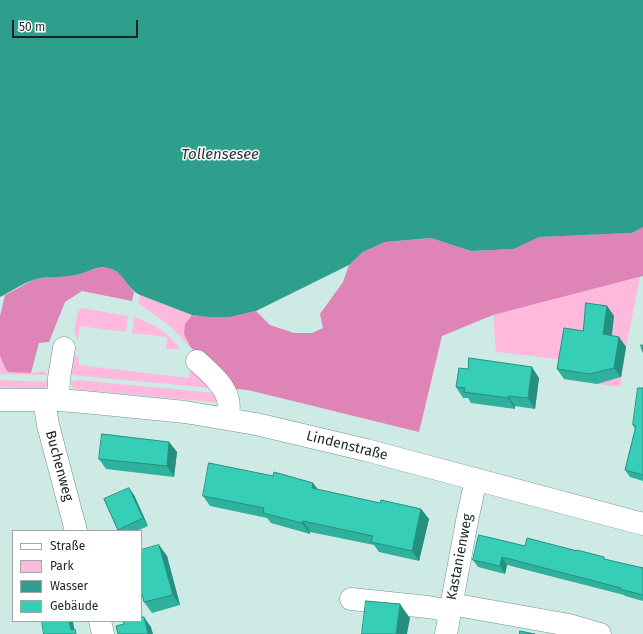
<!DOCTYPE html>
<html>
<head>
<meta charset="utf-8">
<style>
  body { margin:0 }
  #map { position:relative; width:643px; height:634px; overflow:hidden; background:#cdebe4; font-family:"Fira Sans",sans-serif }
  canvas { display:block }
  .legend { position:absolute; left:12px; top:530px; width:130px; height:92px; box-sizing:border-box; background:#fff; border:1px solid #a3a8a7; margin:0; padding:5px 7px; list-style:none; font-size:12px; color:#1a2623 }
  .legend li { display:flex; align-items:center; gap:8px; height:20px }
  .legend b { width:20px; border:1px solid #a3a8a7 }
  .scale { position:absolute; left:12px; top:20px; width:126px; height:18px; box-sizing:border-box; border:2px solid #1a2623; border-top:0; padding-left:5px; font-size:12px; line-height:14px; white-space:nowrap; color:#1a2623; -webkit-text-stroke:3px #fff; paint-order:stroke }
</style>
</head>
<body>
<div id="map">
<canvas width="643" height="634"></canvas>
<ul class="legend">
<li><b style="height:5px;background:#fff"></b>Straße</li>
<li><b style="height:11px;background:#ffb9dd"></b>Park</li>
<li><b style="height:11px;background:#2e9e8d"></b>Wasser</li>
<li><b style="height:11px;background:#37ceb7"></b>Gebäude</li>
</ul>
<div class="scale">50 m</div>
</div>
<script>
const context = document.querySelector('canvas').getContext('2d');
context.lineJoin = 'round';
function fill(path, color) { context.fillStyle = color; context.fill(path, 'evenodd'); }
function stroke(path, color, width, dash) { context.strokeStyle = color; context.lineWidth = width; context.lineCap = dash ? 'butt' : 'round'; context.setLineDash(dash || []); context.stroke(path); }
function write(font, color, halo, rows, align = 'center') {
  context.font = font + ' "Fira Sans",sans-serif'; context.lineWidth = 3; context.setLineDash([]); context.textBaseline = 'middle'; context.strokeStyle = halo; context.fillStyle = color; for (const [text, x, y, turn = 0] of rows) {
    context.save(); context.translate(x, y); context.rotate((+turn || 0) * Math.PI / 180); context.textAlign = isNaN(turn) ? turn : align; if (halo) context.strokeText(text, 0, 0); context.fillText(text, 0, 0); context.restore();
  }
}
const green = new Path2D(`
  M640 277 626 347 620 387 564 379 567 360 496 352 493 315Z
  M140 295 192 315C181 329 184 333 191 348L170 326 138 303Z
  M81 308 128 316 126 332 80 326 78 340 74 332 78 311Z
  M134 317C155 324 164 330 179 347L178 349H166L167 337 132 333Z
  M0 356 6 370 31 373 42 371 50 375 0 374Z
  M75 356H78L79 365 189 378 190 367 211 388 71 375V363Z
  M0 380 50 382 45 388H16L0 387Z
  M77 380 214 393 222 403 74 389 71 385V382Z`);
const forest = new Path2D(`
  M643 227V276L493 315 442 336 419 432 248 390 236 389 205 358 191 348 184 334 185 324 192 315C216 318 232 316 256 311L270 325 294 333H312L323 328 320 314 343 282 349 265 363 252 385 242 431 238 471 251 514 249 538 237 632 233Z
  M107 267C113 270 120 272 124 278 128 283 129 287 134 292L132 301 82 291 65 302 49 342 39 343 31 373 9 372 6 370 0 356V316L5 295 35 279 78 274 98 268Z`);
const water = new Path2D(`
  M0 0H643V227L632 233 539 237 514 249 471 251 431 238 385 242 363 252 349 265 256 311 229 317H209L192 315 140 295C125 287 125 272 108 268 99 265 88 272 79 274 65 278 50 276 36 279 25 282 10 292 0 297Z`);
const minor = new Path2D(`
  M197 361C208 371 225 385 228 400 230 406 228 412 228 418
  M0 400H58L84 402 185 412 256 424 366 450 643 524
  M44 400 48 425 76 531
  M58 400 59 378 64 348
  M351 599 428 607 450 611
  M451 604 569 625 600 634
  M100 621 103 634
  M446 634 467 521 476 479`);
const wall = new Path2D(`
  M607 306 614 316 612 336 619 337 626 347 621 377 597 384 564 379 557 369Z
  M539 378 535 409 515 406V409L471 403 468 398H463L456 387Z
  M643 388V481L630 477 625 470 635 429 633 425Z
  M169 442 177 452 174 477 106 469 99 459Z
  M318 490 380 503 421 509 429 519 419 561 379 552 374 545 310 532V534L271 523 267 518 210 506 203 496Z
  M134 495 148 526 137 531H118L104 499Z
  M159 545 167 556 180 605 152 613 144 602Z
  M525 546 606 560 643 568V601L625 596 624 595 507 565 505 574 478 567 473 560Z`);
const shadedWall = new Path2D(`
  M607 306 614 316 610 344 603 334Z
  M619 337 626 347 621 377 614 368Z
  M532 367 539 378 535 409 528 398Z
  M508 396 515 406V409L508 398Z
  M169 442 177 452 174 477 167 466Z
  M313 483 321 493 312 488Z
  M129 488 134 495 148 526 143 518Z
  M421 509 429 519 419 561 412 551Z
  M303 521 310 532V534L302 523Z
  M159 545 167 556 180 605 173 595Z
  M502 557 507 565 505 574 500 566Z
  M400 604 410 618 407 634H396Z
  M144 617 151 627 153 634H148Z
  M69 621H73L75 634 71 630Z`);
const building = new Path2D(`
  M586 303 607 306 603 334 619 337 614 368 590 374 557 369 564 328 583 331Z
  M641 345H643V352Z
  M469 358 532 367 528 398 508 396V398L464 392 465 388 456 387 459 368 468 369Z
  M638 388H643V475L625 470 636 426 633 425Z
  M102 434 169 442 167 466 99 459Z
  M209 463 273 476 274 472 313 483 312 488 380 503 381 500 421 509 412 551 371 542 373 536 303 521 302 523 263 513 264 508 203 496Z
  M129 488 143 518 118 530 104 499Z
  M479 535 525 546 527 538 577 551V550L604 557V559L643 568V595L620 589 621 588 502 557 500 566 473 560Z
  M159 545 173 595 144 602 141 590V550Z
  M366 601 400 604 396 634H362Z
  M141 617H144L148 634H118L116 626 124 624 123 621H141Z
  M42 621H69L71 630 75 629 76 634H44Z
  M520 631 535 634H520Z`);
const streetNames = [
  ["Lindenstraße",347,446,14],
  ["Buchenweg",59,466,75],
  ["Kastanienweg",460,557,-79]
];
const waterNames = [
  ["Tollensesee",220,155]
];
fill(green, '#ffb9dd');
fill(forest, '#df84b6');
fill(water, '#2e9e8d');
stroke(minor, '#74908a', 23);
stroke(minor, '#fff', 22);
fill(wall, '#2fb19d');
fill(shadedWall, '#269080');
fill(building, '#37ceb7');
stroke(building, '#269080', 1);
write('14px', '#1a2623', '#fff', streetNames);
write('italic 15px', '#203833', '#fff', waterNames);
</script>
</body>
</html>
